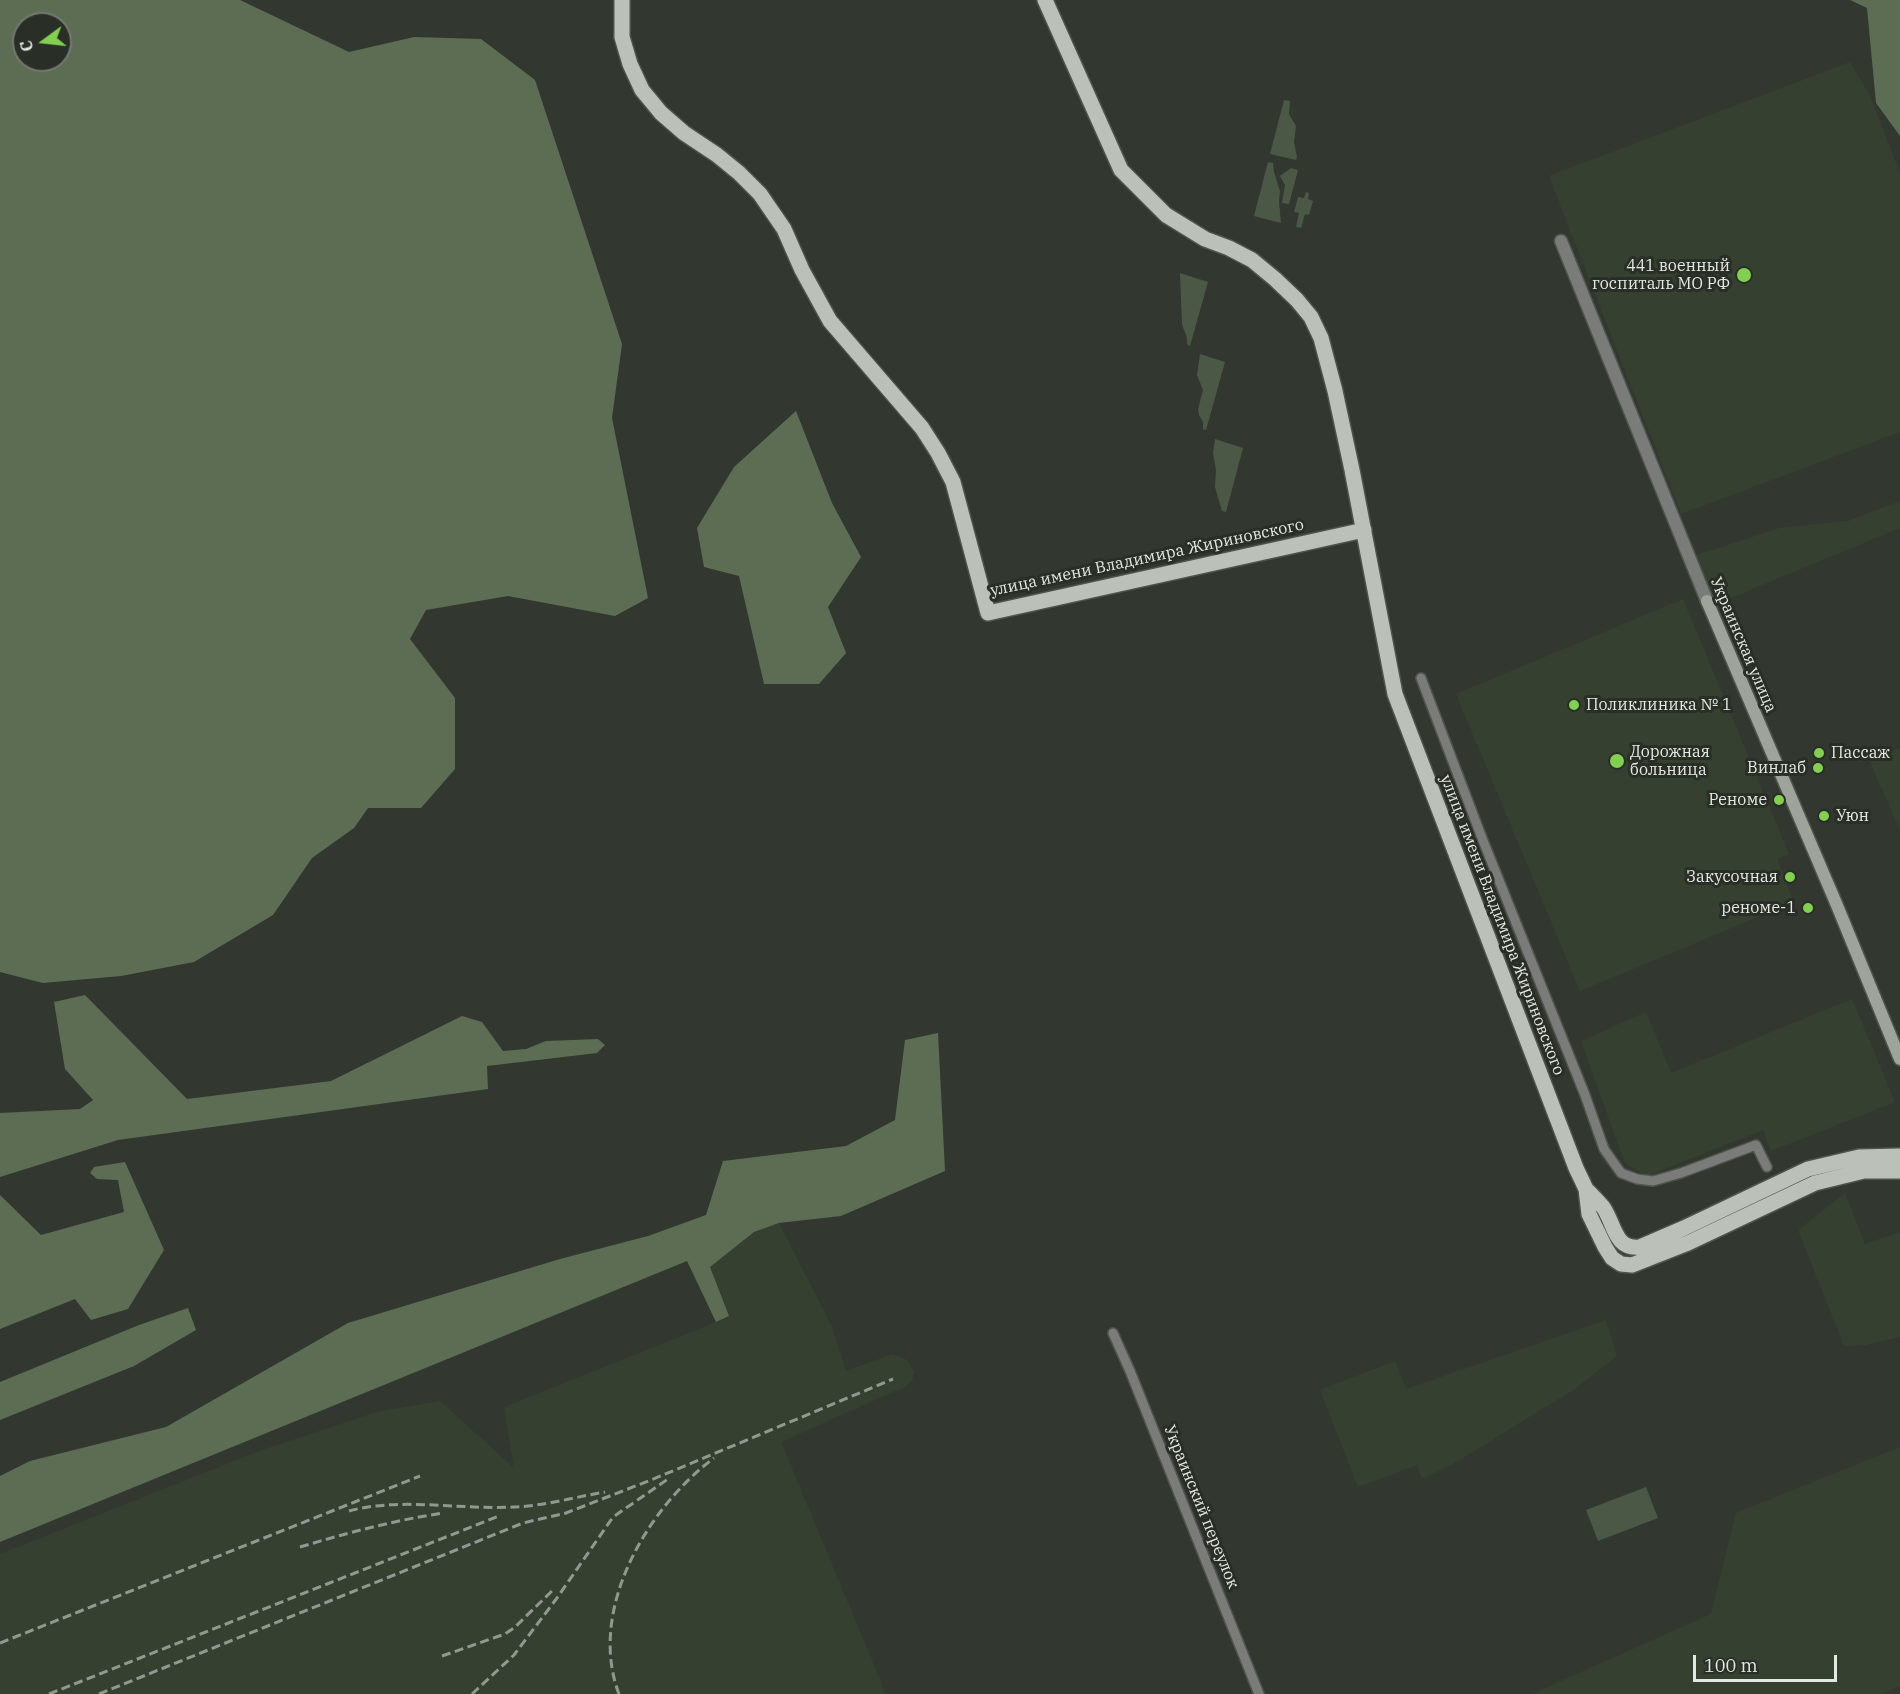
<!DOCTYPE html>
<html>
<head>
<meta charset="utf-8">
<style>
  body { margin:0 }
  #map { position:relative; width:1900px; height:1694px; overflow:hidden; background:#323830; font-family:"IBM Plex Serif",serif }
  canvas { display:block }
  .north { position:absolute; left:12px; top:12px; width:60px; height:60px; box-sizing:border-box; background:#292e26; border:2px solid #747871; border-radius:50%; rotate:255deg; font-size:16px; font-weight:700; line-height:24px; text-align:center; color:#e4e8e2 }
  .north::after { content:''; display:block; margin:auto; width:21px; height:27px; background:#82d050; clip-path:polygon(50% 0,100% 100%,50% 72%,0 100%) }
  .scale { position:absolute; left:1693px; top:1655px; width:144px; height:27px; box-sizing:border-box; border:3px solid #e4e8e2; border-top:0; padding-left:8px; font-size:18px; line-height:21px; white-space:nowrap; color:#e4e8e2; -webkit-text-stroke:4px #292e26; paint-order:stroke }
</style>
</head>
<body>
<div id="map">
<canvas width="1900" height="1694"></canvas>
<div class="north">С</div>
<div class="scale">100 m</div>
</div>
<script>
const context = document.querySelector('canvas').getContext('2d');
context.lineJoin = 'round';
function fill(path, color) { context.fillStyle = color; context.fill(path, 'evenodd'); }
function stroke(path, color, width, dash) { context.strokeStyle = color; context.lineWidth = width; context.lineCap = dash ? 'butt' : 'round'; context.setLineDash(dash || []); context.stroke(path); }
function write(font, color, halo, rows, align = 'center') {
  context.font = font + ' "IBM Plex Serif",serif'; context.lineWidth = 6; context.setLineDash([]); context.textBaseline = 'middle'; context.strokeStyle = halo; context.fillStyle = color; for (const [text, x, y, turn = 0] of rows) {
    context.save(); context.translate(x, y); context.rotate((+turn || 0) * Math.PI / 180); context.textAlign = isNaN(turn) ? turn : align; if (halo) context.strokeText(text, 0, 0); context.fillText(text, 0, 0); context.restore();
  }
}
const built = new Path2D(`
  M1850 62 1870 96 1900 173V432L1681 514 1549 176Z
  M1900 501V528L1716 604 1708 594 1694 556 1779 528 1848 521Z
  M1683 599 1789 854 1777 859 1794 902 1580 991 1456 694Z
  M1900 748V830L1870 762Z
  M1852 999 1895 1102 1771 1151 1763 1130 1647 1176 1625 1163 1581 1041 1646 1012 1671 1073Z
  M1845 1193 1865 1244 1900 1232V1337L1866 1345 1844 1346 1798 1230Z
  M779 1223 831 1325 846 1371 893 1354 907 1360 914 1372 912 1381 906 1386 781 1442 886 1694H0V1554L262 1450 377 1412 440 1401 514 1468 504 1407 729 1317 710 1266 754 1232Z
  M1606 1320 1617 1356 1575 1389 1453 1464 1422 1479 1417 1465 1358 1487 1320 1390 1395 1361 1406 1389Z
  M1900 1447V1686L1882 1694H1532L1711 1614 1736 1513Z`);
const green = new Path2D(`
  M1284 100 1290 101 1289 114 1296 126 1294 142 1297 157 1296 160 1270 154Z
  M1268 162 1273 163 1274 172 1280 191 1279 202 1281 223 1254 216Z
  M1291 168 1298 170 1289 204 1282 203 1285 185 1280 176Z
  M1306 192 1309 193 1308 199 1313 201 1309 215 1305 214 1301 228 1296 227 1299 213 1294 212 1298 197 1304 198Z
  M1180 273 1208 282 1190 346 1187 344C1188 336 1184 332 1182 324Z
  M1200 354 1225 362 1206 430 1203 429V422L1199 415 1198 409 1203 390 1197 375Z
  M1215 439 1243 448 1226 512 1222 511 1215 487 1216 470 1213 453Z
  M1646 1487 1658 1518 1598 1541 1586 1510Z`);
const forest = new Path2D(`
  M0 0H240L349 52 414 37 481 39 535 80 622 344 612 418 648 598 615 616 508 596 426 610 410 639 455 698V769L421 808H368L354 828 312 858 273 915 194 962 121 976 43 983 0 972ZM24 24H60V60H24Z
  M1850 0H1900V136L1876 103 1867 8Z
  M796 411 832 503 861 557 828 607 846 653 819 684H764L739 576 704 567 697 528 734 467Z
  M85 995 187 1099 331 1081 462 1016 482 1022 503 1051 526 1049 546 1041 598 1039 605 1045 597 1053 487 1066 488 1089 118 1140 0 1177V1113L80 1109 93 1100 65 1069 54 1002Z
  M938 1033 945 1171 841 1216 779 1223 754 1232 710 1267 729 1316 716 1322 687 1261 0 1542V1476L30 1461 166 1427 348 1323 560 1259 648 1236 706 1215 723 1161 846 1146 895 1120 905 1040Z
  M125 1162 164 1250 128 1309 91 1320 75 1299 0 1329V1195L41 1235 124 1212 118 1180 97 1179 90 1173 94 1167Z
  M188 1308 196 1330 134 1366 0 1420V1382L139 1325Z`);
const minor = new Path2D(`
  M1421 678 1482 838 1585 1095 1604 1149 1621 1173 1637 1179 1653 1181 1681 1173 1756 1145 1767 1167
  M1113 1333 1130 1371 1259 1694`);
const tertiary = new Path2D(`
  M1561 241 1707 601`);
const secondary = new Path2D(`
  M1707 601 1836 903 1900 1059`);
const primary = new Path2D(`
  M622 0V37L630 64 642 90 661 113 684 133 717 155 739 173 760 194 784 229 802 270 830 321 922 428 938 453 953 482 988 613 1364 530
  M1045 0 1121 170 1166 215 1205 239 1229 248 1252 260 1275 279 1297 300 1311 317 1321 338 1335 391 1352 470 1395 694 1576 1168 1586 1189 1589 1214 1605 1247 1612 1258 1621 1264 1632 1265 1688 1243 1815 1183 1864 1171H1900
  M1586 1189C1592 1195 1598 1201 1603 1207 1615 1224 1614 1250 1640 1247L1684 1228 1808 1169 1859 1157 1900 1156`);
const rail = new Path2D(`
  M349 1511C399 1497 461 1510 514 1507 544 1506 575 1497 605 1492
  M300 1547C347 1533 395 1520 444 1513
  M0 1643 420 1476
  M442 1656 505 1634 514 1628 554 1589
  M49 1694 499 1516
  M99 1694 523 1523 566 1513 651 1480 893 1379
  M472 1694 514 1655 557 1598 613 1517 668 1479
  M619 1694C587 1610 647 1508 714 1458`);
const markers = [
  [1744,275,8,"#82d050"],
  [1574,705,6,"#82d050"],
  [1819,753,6,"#82d050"],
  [1617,761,8,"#82d050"],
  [1818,768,6,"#82d050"],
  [1779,800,6,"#82d050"],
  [1824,816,6,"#82d050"],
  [1790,877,6,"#82d050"],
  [1808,908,6,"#82d050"]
];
const poiNames = [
  ["441 военный",1730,266],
  ["госпиталь МО РФ",1730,284],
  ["Поликлиника № 1",1586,705,"left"],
  ["Дорожная",1630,752,"left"],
  ["больница",1630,770,"left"],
  ["Пассаж",1831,753,"left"],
  ["Винлаб",1806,768],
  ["Реноме",1767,800],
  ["Уюн",1836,816,"left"],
  ["Закусочная",1778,877],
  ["реноме-1",1796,908]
];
const streetNames = [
  ["улица имени Владимира Жириновского",1147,558,-12],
  ["Украинская улица",1743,645,67],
  ["улица имени Владимира Жириновского",1502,925,69],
  ["Украинский переулок",1201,1507,68]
];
fill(built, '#364031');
fill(green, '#4b5845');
fill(forest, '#5d6d54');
stroke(minor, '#4e544c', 12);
stroke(tertiary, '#4e544c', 15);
stroke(secondary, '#4e544c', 15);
stroke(primary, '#4e544c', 18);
stroke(minor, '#797c78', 9);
stroke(tertiary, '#797c78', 12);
stroke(secondary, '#9ea39c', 12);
stroke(primary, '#bbc1b8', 15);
stroke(rail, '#929790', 3, [9, 4.5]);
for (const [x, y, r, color] of markers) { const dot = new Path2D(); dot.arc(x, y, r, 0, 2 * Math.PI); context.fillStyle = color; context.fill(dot); stroke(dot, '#292e26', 2); }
write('16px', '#e4e8e2', '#292e26', poiNames, 'right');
write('16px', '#e4e8e2', '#292e26', streetNames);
</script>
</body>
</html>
